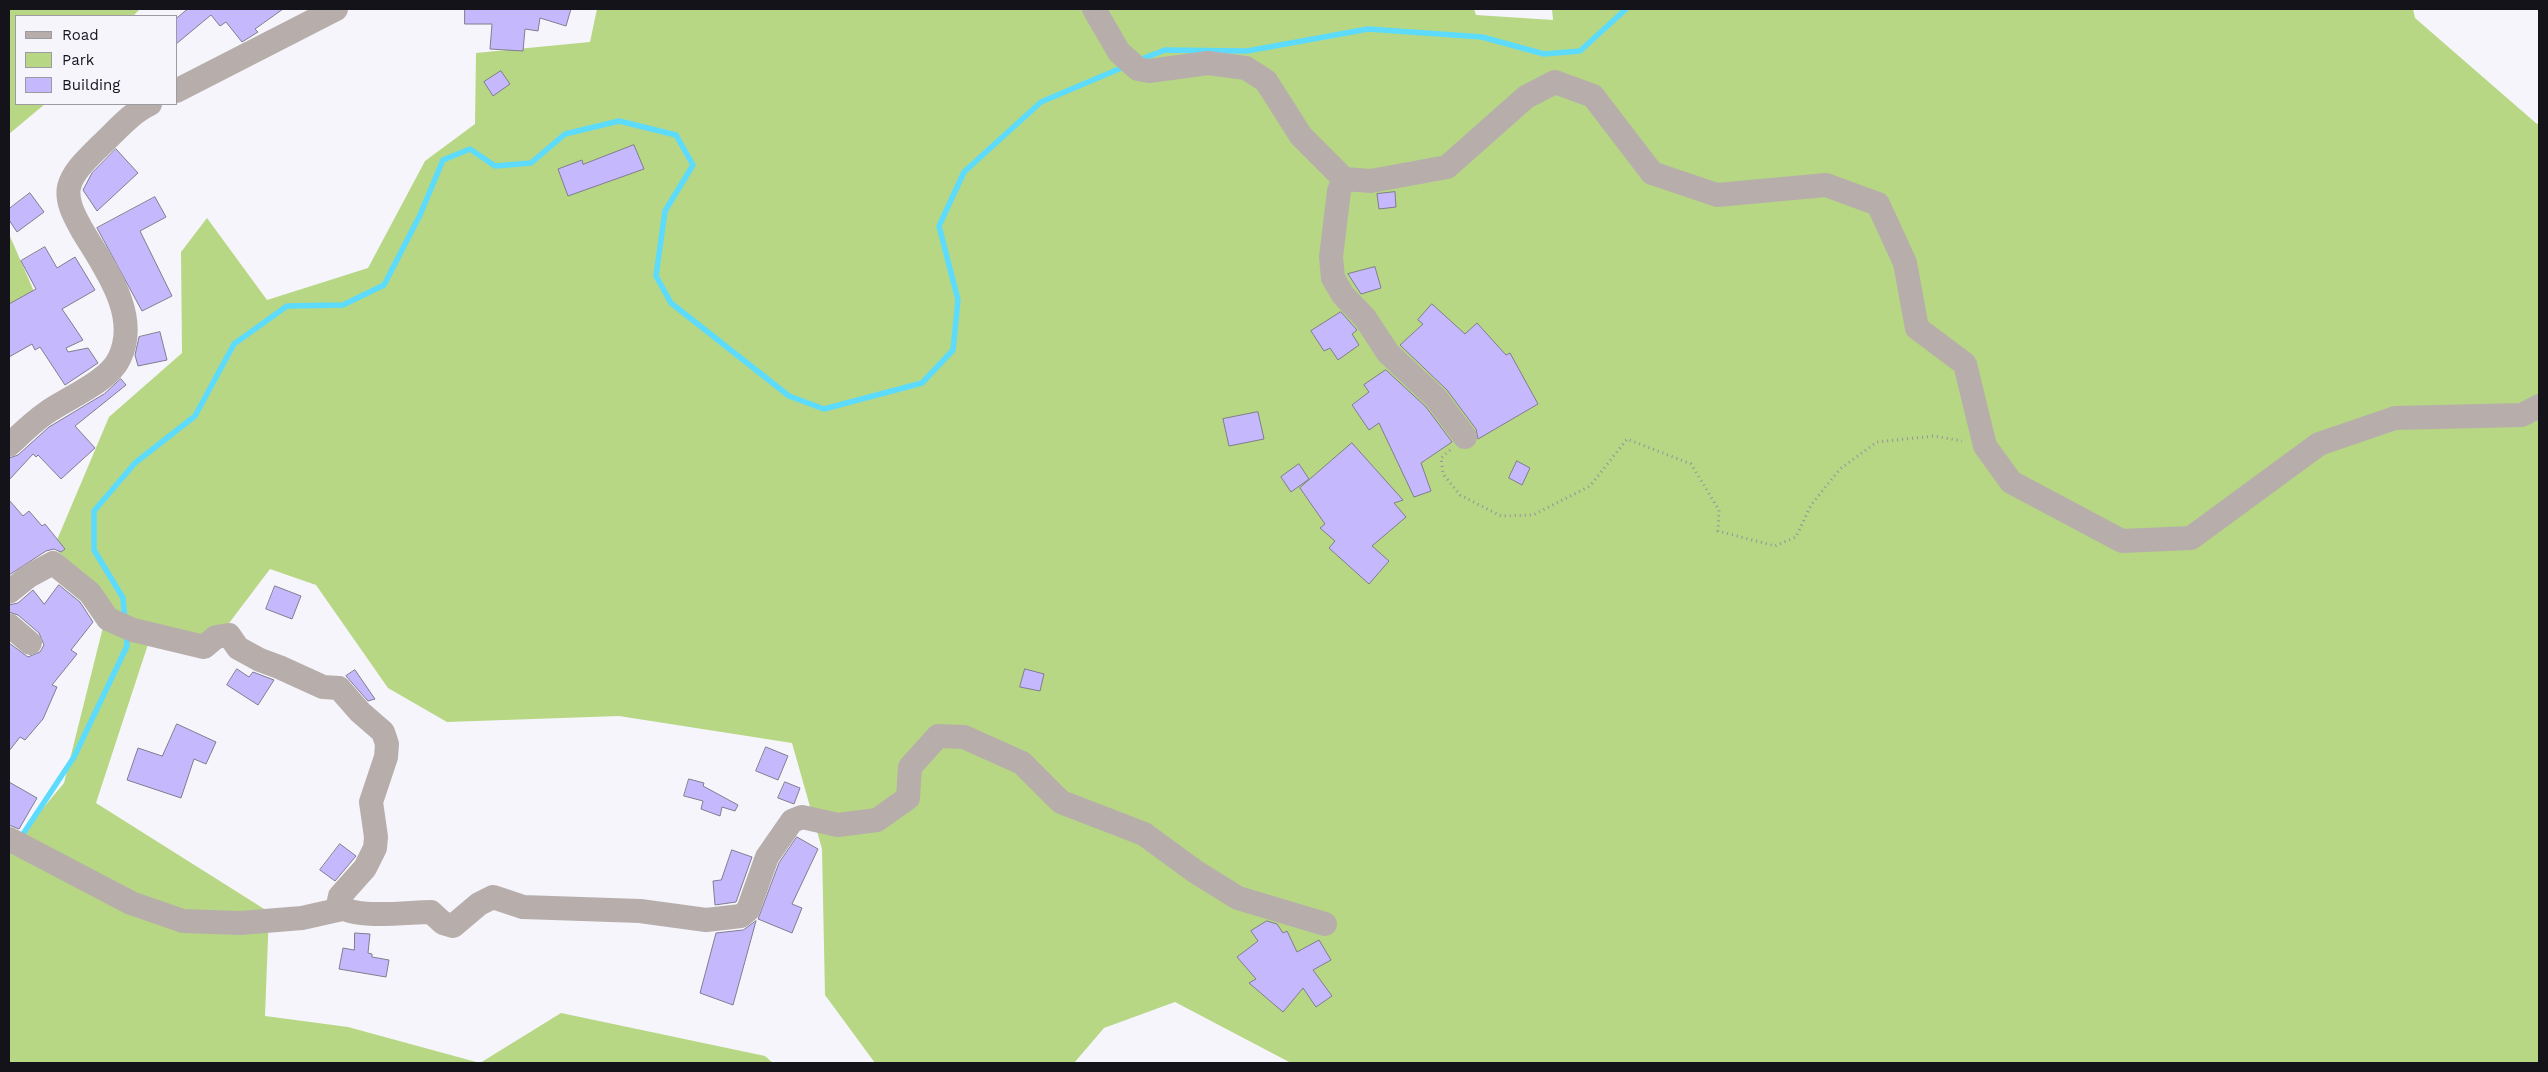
<!DOCTYPE html>
<html>
<head>
<meta charset="utf-8">
<style>
  body { margin:0 }
  #map { position:relative; width:2548px; height:1072px; overflow:hidden; background:#f6f5fc; font-family:"Work Sans",sans-serif }
  canvas { display:block }
  .frame { position:absolute; inset:0; border:10px solid #14131a; pointer-events:none }
  .legend { position:absolute; left:15px; top:15px; width:162px; height:90px; box-sizing:border-box; background:#f6f5fc; border:1px solid #9c9ba2; margin:0; padding:6px 9px; list-style:none; font-size:15px; color:#14131a }
  .legend li { display:flex; align-items:center; gap:10px; height:25px }
  .legend b { width:25px; border:1px solid #9c9ba2 }
</style>
</head>
<body>
<div id="map">
<canvas width="2548" height="1072"></canvas>
<div class="frame"></div>
<ul class="legend">
<li><b style="height:6px;background:#b7aeac"></b>Road</li>
<li><b style="height:14px;background:#b7d784"></b>Park</li>
<li><b style="height:14px;background:#c6b8fc"></b>Building</li>
</ul>
</div>
<script>
const context = document.querySelector('canvas').getContext('2d');
context.lineJoin = 'round';
function fill(path, color) { context.fillStyle = color; context.fill(path, 'evenodd'); }
function stroke(path, color, width, dash) { context.strokeStyle = color; context.lineWidth = width; context.lineCap = dash ? 'butt' : 'round'; context.setLineDash(dash || []); context.stroke(path); }
const green = new Path2D(`
  M9 9H140L133 16H16V104H45L9 134Z
  M597 9H1474L1476 15 1553 20 1552 9H2413L2415 18 2537 124 2539 123V1063H1291L1175 1002 1104 1028 1074 1063H875L825 995 822 849 792 743 619 716 447 722 388 688 316 585 270 569 214 643 154 626 96 803 269 912 265 1016 348 1027 480 1063H9V849L64 783 109 603 54 547 109 417 182 353 181 252 207 218 267 300 368 268 425 161 475 124 476 53 590 42Z
  M9 234 36 296 9 311Z
  M561 1013 765 1056 773 1063H480Z`);
const stream = new Path2D(`
  M1139 60 1165 50 1247 51 1368 29 1482 37 1544 54 1580 51 1626 9
  M125 621 123 598 94 550V511L135 463 195 416 234 344 287 306 343 305 384 285 420 215 443 160 470 149 495 166 531 163 565 134 619 121 676 135 693 165 665 211 656 276 671 303 789 396 824 409 922 383 953 350 958 300 939 226 964 172 1041 102 1126 66
  M19 840 74 757 127 646 126 633`);
const building = new Path2D(`
  M188 9H283L255 29 258 32 242 42 226 22 220 26 211 15 176 44V19Z
  M465 9H571L566 26 540 18 538 31 525 29 523 51 490 49 492 24H465Z
  M501 71 510 84 493 96 484 82Z
  M634 145 644 169 568 196 558 169 582 160 583 164Z
  M116 149 138 173 97 211 83 190 92 173Z
  M1395 192 1396 207 1379 209 1377 194Z
  M30 193 44 212 17 232 9 220V209Z
  M155 197 166 217 140 231 172 296 142 311 97 228Z
  M45 247 57 268 75 257 95 290 62 309 83 340 66 348 68 352 88 348 98 363 65 385 40 347 35 350 32 344 9 357V304L36 289 21 261Z
  M1375 267 1381 288 1361 294 1348 274Z
  M1432 304 1465 334 1477 323 1506 355 1510 353 1538 404 1478 439 1476 429 1447 390 1400 345 1423 324 1418 320Z
  M1341 312 1357 330 1352 334 1359 345 1338 360 1330 348 1324 351 1311 331Z
  M160 332 167 360 138 366 135 355 139 337Z
  M1386 370 1426 407 1452 442 1421 463 1431 491 1414 497 1379 423 1369 430 1352 405 1369 392 1364 385Z
  M121 379 126 385 75 426 95 448 61 479 38 455 36 457 33 454 9 480V458L18 455 49 427 104 394Z
  M1258 412 1264 439 1229 446 1223 419Z
  M1352 443 1403 500 1394 503 1406 517 1372 546 1389 561 1369 584 1329 548 1335 541 1320 528 1325 524 1300 488Z
  M1517 461 1530 468 1522 485 1509 478Z
  M1299 464 1309 479 1291 492 1281 477Z
  M9 500 23 516 29 511 42 526 45 524 65 549 61 552 54 549 46 551 9 575Z
  M59 585 80 602 93 622 71 650 77 654 52 685 57 687 43 719 25 740 20 737 9 751V643L28 657 40 652 44 645 39 633 18 615 9 612V605L18 603 33 590 44 604Z
  M275 586 301 596 292 619 266 609Z
  M237 669 249 677 253 672 274 680 258 705 227 685Z
  M1025 669 1044 674 1040 691 1020 687Z
  M355 670 375 699 368 701 346 676Z
  M177 724 216 742 206 764 194 759 181 798 127 780 138 748 162 756Z
  M766 747 788 756 778 780 756 771Z
  M689 779 704 783 703 786 738 805 735 811 722 807 720 816 701 809 703 801 684 796Z
  M9 782 37 798 19 829 9 825Z
  M785 782 800 788 794 804 778 798Z
  M797 837 818 849 792 904 802 908 792 933 758 919 779 863Z
  M340 844 356 856 335 881 320 870Z
  M732 850 752 857 736 902 715 905 713 881 721 880Z
  M756 921 733 1005 700 993 716 933 743 930Z
  M1267 921 1277 924 1283 933 1287 931 1297 952 1319 940 1331 960 1313 970 1332 996 1316 1007 1303 988 1283 1012 1249 983 1256 979 1237 957 1258 941 1251 931Z
  M355 933 370 934 368 953 372 954V957L389 960 386 977 339 969 343 948 354 950Z`);
const path = new Path2D(`
  M1450 450 1441 458 1443 474 1460 495 1501 516 1533 515 1590 486 1627 439 1691 464 1719 510 1718 531 1775 546 1796 537 1811 505 1840 469 1877 442 1934 436 1962 441`);
const minor = new Path2D(`
  M1094 9 1119 52 1138 69 1149 71 1208 63 1246 68 1266 81 1301 136 1344 179 1339 191 1331 257 1333 278 1343 295 1365 318 1388 353 1436 398 1465 437
  M176 91 336 9
  M1344 179 1371 181 1447 167 1526 97 1555 82 1593 96 1652 173 1717 195 1826 185 1878 204 1905 263 1917 328 1965 364 1985 446 2011 482 2122 541 2191 538 2319 444 2395 418 2522 415 2539 406
  M9 445C21 434 33 422 46 413 67 398 108 382 119 359 141 315 104 267 82 230 75 217 66 202 69 187 73 171 89 157 101 145 117 130 131 113 150 104
  M9 592 29 576 53 563 90 593 108 619 133 630 204 647 216 637 229 635 238 648 260 660 279 667 323 687 339 688 360 712 383 732 387 744 386 757 371 802 376 837 375 848 365 868 340 896 338 905C355 920 408 912 431 912L443 923 453 926 479 904 493 897 523 907 640 911 706 920 741 916 748 910 767 857 792 821 802 817 838 825 877 820 908 798 910 767 938 736 964 737 1022 763 1061 802 1144 834 1196 872 1238 898 1325 924
  M9 625 30 643
  M9 839 131 903 183 921 240 923 302 918 342 909`);
fill(green, '#b7d784');
stroke(stream, '#5ddbfd', 5.5);
fill(building, '#c6b8fc');
stroke(building, '#807d8e', 1);
stroke(path, '#94939a', 3, [1, 4]);
stroke(minor, '#b7aeac', 24);
</script>
</body>
</html>
